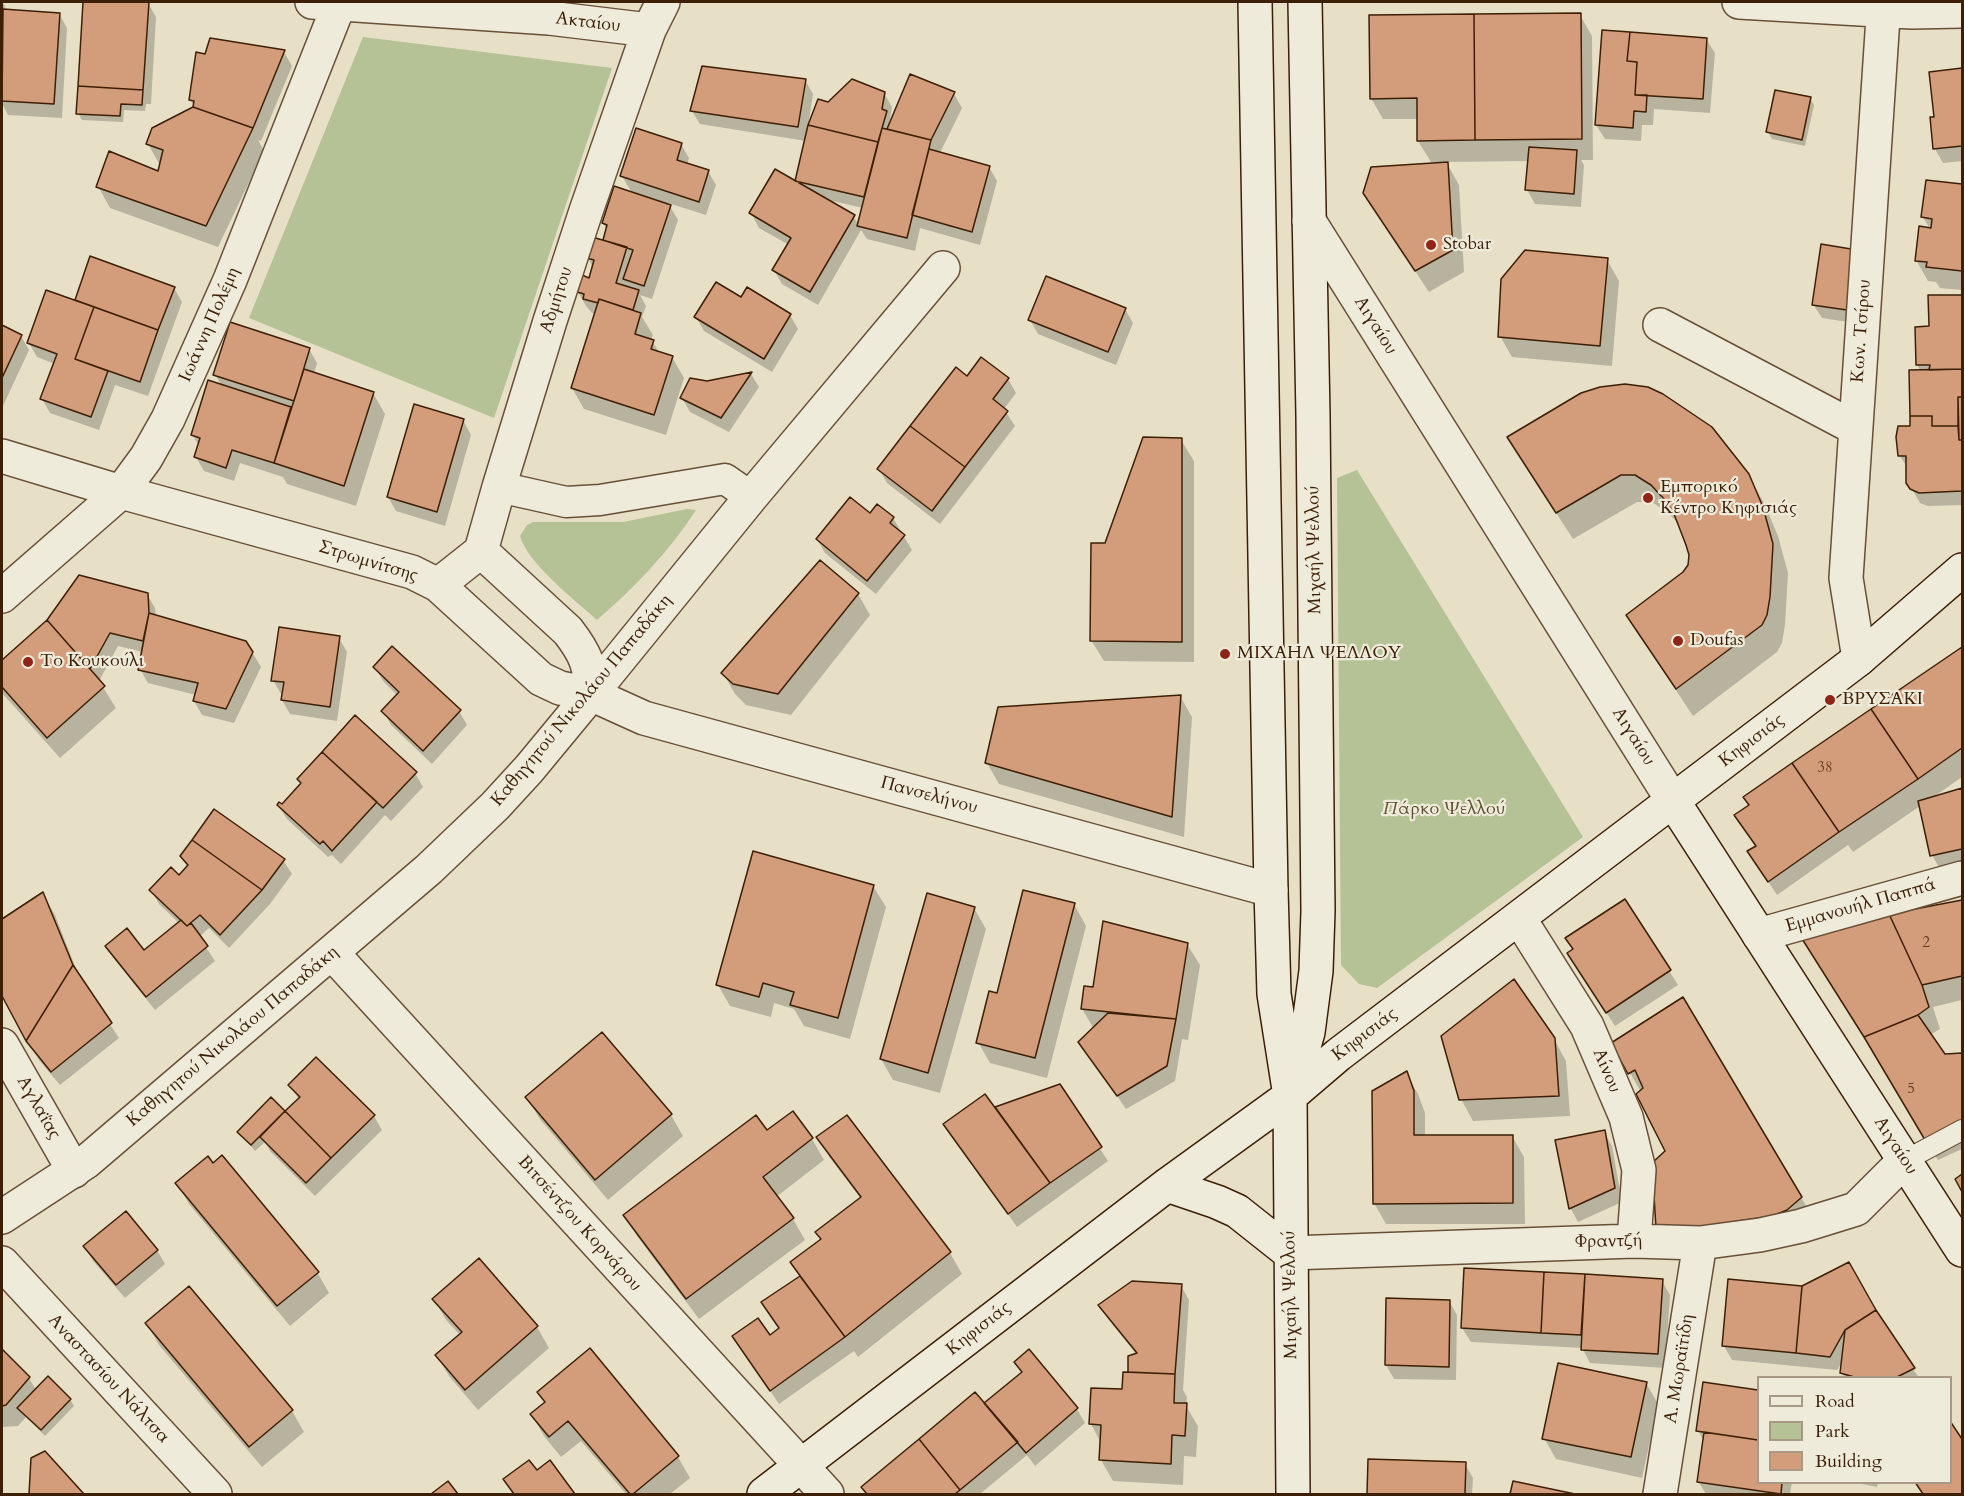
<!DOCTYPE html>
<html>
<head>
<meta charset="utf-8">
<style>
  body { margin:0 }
  #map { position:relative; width:1964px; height:1496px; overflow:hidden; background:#e7e0c7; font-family:Cardo,serif }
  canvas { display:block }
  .frame { position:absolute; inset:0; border:3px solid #3d1f06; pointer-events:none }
  .legend { position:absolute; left:1757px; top:1376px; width:195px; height:108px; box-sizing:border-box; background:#efebdb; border:2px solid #a89986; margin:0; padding:8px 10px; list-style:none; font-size:18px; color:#3d1f06 }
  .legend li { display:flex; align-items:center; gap:12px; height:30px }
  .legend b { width:30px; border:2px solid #a89986 }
</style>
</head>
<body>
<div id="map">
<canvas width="1964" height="1496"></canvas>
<div class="frame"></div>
<ul class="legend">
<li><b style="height:8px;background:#efebdb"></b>Road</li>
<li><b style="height:16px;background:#b4c296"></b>Park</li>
<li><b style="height:16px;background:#d39c7a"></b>Building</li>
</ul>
</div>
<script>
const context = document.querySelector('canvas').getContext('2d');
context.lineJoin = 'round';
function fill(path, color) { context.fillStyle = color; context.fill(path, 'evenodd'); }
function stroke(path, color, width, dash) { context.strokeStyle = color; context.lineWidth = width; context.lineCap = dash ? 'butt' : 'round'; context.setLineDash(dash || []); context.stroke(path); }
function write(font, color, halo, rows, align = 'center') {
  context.font = font + ' Cardo,serif'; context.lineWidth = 4.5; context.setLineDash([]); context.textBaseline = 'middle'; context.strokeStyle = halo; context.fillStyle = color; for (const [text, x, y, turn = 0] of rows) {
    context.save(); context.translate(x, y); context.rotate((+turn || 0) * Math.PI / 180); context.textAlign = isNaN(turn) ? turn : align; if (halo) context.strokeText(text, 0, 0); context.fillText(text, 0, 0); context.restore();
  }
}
const green = new Path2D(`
  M363 37 612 68 494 418 249 318Z
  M1357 470 1583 837 1377 988 1359 984 1341 965 1337 478Z
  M687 509 696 510C669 552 634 588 597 620 575 600 528 564 520 536L527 525 533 522H623Z`);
const shadow = new Path2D(`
  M2 2 5 6V11L59 14 67 28 62 118 8 115 2 103Z
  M85 2 148 3 156 17 151 104H146L145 111 124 110 123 122 82 120 78 113Z
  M1580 15 1592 36 1593 160H1581L1584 165 1581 207 1535 204 1527 190 1529 161 1446 162 1459 185 1464 272 1429 292 1378 215 1440 164V162H1431L1418 141V119H1383L1371 98Z
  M1706 39 1715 53 1710 113 1654 109 1653 125H1642L1641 141 1605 139 1596 125Z
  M284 52 292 66 261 141 258 140 264 151 218 247 110 208 98 186 160 173V165L148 144 194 108 191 100 206 55Z
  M1962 69V161L1943 163 1935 149V118L1930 73Z
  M805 80 813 94 808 127 829 104 884 93 892 107 889 125 954 94 962 108 940 153 989 167 997 181 980 245 920 228 915 251 867 239 861 230 818 305 782 284 774 270 789 245 759 228 751 213 796 183 806 141 700 124 692 111ZM828 200 863 208 859 225 853 216Z
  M1810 98 1814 105 1805 146 1772 139 1768 132Z
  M681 144 689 158 687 165 708 171 716 185 706 215 668 203 678 220 652 299 640 295 646 306 642 317 653 335 651 340 660 353 672 357 684 378 666 435 584 409 572 388 596 314 592 313 586 306 578 292 590 279 593 268 588 257 604 242 607 230 603 223 632 193 622 176Z
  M1927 182 1962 186V290L1940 288 1936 282 1928 281 1916 260 1930 229 1923 217Z
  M1823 245 1861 324 1822 318 1813 304Z
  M91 258 174 288 182 302 148 396 115 385 99 430 50 413 42 399 55 364 37 357 29 343 75 302Z
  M1607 260 1619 281 1612 366 1512 357 1500 336Z
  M1962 296V505L1928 506 1920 503 1908 482V469L1900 456 1912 427 1921 372 1917 365 1931 328 1930 297Z
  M742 299 790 315 798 329 772 372 704 331 696 317Z
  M1125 309 1133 323 1116 365 1038 334 1030 320Z
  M2 326 21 336 29 350 2 408Z
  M309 349 317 363 314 374 373 393 385 414 356 506 287 484 283 477 240 463 234 481 204 471 196 457 199 446 192 434 221 385 215 374Z
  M981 359 1008 379 1016 393 1004 409 1015 426 940 524 887 483 879 469 968 378Z
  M751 374 759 387 729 432 690 412 682 398 707 382Z
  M463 420 471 435 445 526 396 511 388 497Z
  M1181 440 1194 461V662L1104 661 1091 640 1106 545Z
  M1525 465 1748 475 1764 503 1778 536 1788 573 1785 625 1782 643 1777 652 1693 716 1644 642 1628 615 1684 573 1689 565 1690 555 1680 525 1668 513 1652 502H1637L1573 539Z
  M877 506 893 518 912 550 876 594 825 553 817 539 870 515Z
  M147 594 155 608 156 616 252 652 261 667 234 723 202 715 194 701 196 695 148 683 140 669 143 652 118 646 99 681 116 708 60 758 2 693V662L48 621Z
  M858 594 870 615 791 715 746 705 735 694 723 673Z
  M339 638 347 652 337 721 290 714 282 700 283 695 281 694 273 680Z
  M1962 649V777L1932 798 1962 790V864L1940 869 1932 855 1920 806 1853 852 1848 845 1777 895 1749 852 1756 847 1744 829 1750 806 1793 764Z
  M375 667 459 711 467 725 432 764 391 725 383 711 397 695 383 681Z
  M1180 696 1192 717 1184 837 999 784 987 763Z
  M415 773 423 787 391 821 385 815 341 864 332 855 328 857 287 819 278 805 282 806 301 785 299 780Z
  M181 857 283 860 292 874 270 904 229 948 209 928 199 937 215 961 155 1010 115 960 107 946 144 953 180 924 159 904 151 890 179 877 188 868Z
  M873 886 886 907 850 1039 804 1026 794 1009 774 1003 771 1017 730 1006 718 985Z
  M43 894 55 915 80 979 119 1038 60 1085 39 1060 2 993V921Z
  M1625 901 1678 985 1615 1026 1577 967Z
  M1962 902V1000L1933 1007 1940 1029 1930 1035 1945 1056 1962 1054V1149L1938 1160 1801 935 1889 915Z
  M1074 904 1086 926 1047 1078 990 1063 978 1042 998 995Z
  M974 908 986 929 940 1093 893 1080 881 1059Z
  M1187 944 1200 965 1188 1040 1182 1039 1175 1081 1126 1109 1080 1042 1094 1029 1082 1009 1094 989Z
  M602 1034 671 1115 683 1136 608 1200 539 1118 527 1097Z
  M1554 1039 1566 1061 1570 1116 1473 1121 1461 1099Z
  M1613 1043 1801 1197 1817 1225 1673 1255 1666 1151 1641 1092Z
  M1406 1073 1418 1094 1425 1113V1137L1512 1136 1524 1157 1525 1224H1386L1374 1203Z
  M290 1085 374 1116 382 1130 315 1196 270 1151 265 1142 255 1151 239 1132 284 1112 285 1114 299 1100Z
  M1059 1085 1108 1161 1017 1227 945 1124Z
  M793 1113 812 1139 824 1160 776 1197 793 1219 805 1240 699 1319 637 1236 625 1215 767 1132Z
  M847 1117 950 1253 962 1274 858 1357 854 1351 779 1404 734 1337H770L780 1330 763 1303 801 1277 792 1263 822 1241 817 1232 861 1199 830 1158 818 1137Z
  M1604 1132 1612 1146 1622 1202 1578 1222 1571 1209 1557 1141Z
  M177 1183 317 1272 329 1293 290 1326 189 1204Z
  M85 1247 157 1250 165 1264 125 1298 93 1261Z
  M478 1260 537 1327 549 1348 478 1410 449 1376 437 1355 460 1335 446 1320 434 1299Z
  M1466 1269 1662 1281 1670 1295 1665 1368 1590 1363 1582 1348 1471 1342 1462 1328Z
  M1181 1286 1189 1300 1183 1390 1187 1397 1186 1406 1198 1426 1196 1457 1184 1456 1183 1485 1113 1481 1101 1460V1443L1091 1424 1123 1391 1130 1374V1357L1137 1355 1108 1319 1100 1305Z
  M1449 1301 1457 1315 1456 1380 1394 1379 1386 1365Z
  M1876 1313 1919 1378H1845L1842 1373 1843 1361 1837 1370 1732 1360 1724 1346Z
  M147 1324 292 1411 304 1432 262 1467 159 1345Z
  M2 1351 29 1378 36 1390 70 1399 74 1406 45 1436 26 1417 18 1426 2 1427Z
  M1029 1351 1077 1409 1085 1423 1035 1466 1027 1455 980 1494H867L863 1488 984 1405 1022 1373 1016 1363Z
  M1646 1383 1658 1404 1642 1478 1556 1459 1544 1438Z
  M1704 1384 1758 1392V1482H1792L1790 1494H1706L1698 1481 1704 1442 1698 1430Z
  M539 1393 678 1457 690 1478 670 1494H626L581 1441 561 1457 544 1436 532 1415 545 1404Z
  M1950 1424 1962 1441V1494H1923L1914 1482H1950Z
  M44 1453 82 1494H31L33 1459Z
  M1370 1461 1465 1464 1473 1478 1472 1494H1368Z
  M550 1462 573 1494H514L505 1479 537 1472Z
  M1852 1482H1878L1877 1487Z
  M1514 1483 1568 1494H1511Z`);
const building = new Path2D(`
  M83 2H149L143 90 78 86Z
  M3 9 60 13 54 104 2 101Z
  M1581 13 1582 139 1475 140 1474 14Z
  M1474 14 1475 140 1417 141V98L1370 99 1369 15Z
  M1602 30 1630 32 1627 61 1637 62 1635 95H1647L1646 112 1634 111 1633 128 1595 125Z
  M1630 32 1707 38 1703 99 1635 95 1637 62 1627 61Z
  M210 38 285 50 253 128 193 107 194 101 189 100 196 52 205 54Z
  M702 66 806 79 798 127 690 111Z
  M1962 68V146L1933 149 1930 117H1934L1929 72Z
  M910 74 955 92 931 140 887 129Z
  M852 79 885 92 882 109 887 111 878 142 808 125 818 99 828 102Z
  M78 86 143 90 142 105 121 104 120 116 76 114Z
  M1775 90 1811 97 1802 140 1766 132Z
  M193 107 253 128 206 226 96 187 109 151 158 171 163 150 146 144 152 128Z
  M808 125 878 142 864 197 795 181Z
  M636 128 682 143 677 160 709 170 699 202 620 176Z
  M882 128 931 140 907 238 857 226Z
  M1529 147 1577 150 1574 194 1525 190Z
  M929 149 990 166 972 232 912 215Z
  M1448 162 1453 250 1415 271 1363 193 1371 167Z
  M775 169 855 215 810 292 772 270 791 238 749 213Z
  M1926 180 1962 184V271L1926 267 1927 262 1915 261 1919 226 1931 228 1932 219 1921 217Z
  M614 186 671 205 644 286 623 279 633 250 603 240 607 225 602 223Z
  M592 237 627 247 616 283 639 290 633 310 599 299 598 303 583 299 584 294 577 292 582 275 589 278 594 260 586 258Z
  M1821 244 1863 251 1854 311 1812 305Z
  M1525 250 1608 258 1600 346 1498 337 1501 279Z
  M90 256 175 287 158 330 75 300Z
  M1046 276 1126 308 1108 352 1028 320Z
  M716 282 741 297 747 287 791 314 764 359 694 317Z
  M46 290 94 307 75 359 108 371 91 417 40 399 57 354 27 343Z
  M1928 295H1962V369L1929 370 1930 365H1916L1915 327 1929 326Z
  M599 299 641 313 635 334 654 340 651 349 673 356 654 415 571 388Z
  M94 307 158 330 140 382 75 359Z
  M230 322 310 348 294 401 213 375Z
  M2 325 22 335 2 378Z
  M981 357 1009 378 993 399 1008 411 965 467 910 426 956 367 967 376Z
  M304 369 374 392 344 486 274 463Z
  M1962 369V397H1958V426H1932V416H1910L1909 370Z
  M752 372 721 418 680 398 690 378 707 381Z
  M208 380 291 407 274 463 232 450 226 468 194 457 200 438 191 435Z
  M1625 384 1648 387 1663 394 1712 427 1749 474 1763 507 1773 544 1770 597 1767 615 1762 625 1676 689 1626 615 1683 572 1688 565 1689 555 1686 545 1674 514 1665 500 1651 485 1635 475H1621L1556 513 1507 437 1581 393 1600 387Z
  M1958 397H1962V440H1959Z
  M414 404 464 419 437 512 387 497Z
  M1910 416H1932V426H1958L1959 440H1962V491L1919 493 1910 489 1906 483V456H1898L1896 437 1898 426H1910Z
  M910 426 965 467 932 511 877 469Z
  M1143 437 1182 438V642L1090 641 1091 543H1105Z
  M850 497 870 513 877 504 894 517 890 523 905 535 867 581 816 539Z
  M820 560 859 593 778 694 733 684 721 673Z
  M79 575 148 593 149 613 143 641 110 633 90 669 47 620Z
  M149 613 246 641 253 652 226 709 193 701 198 683 138 670Z
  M47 620 105 686 47 738 2 687V660Z
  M279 627 340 636 330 707 281 700 284 682 271 681Z
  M392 646 461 710 423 751 381 711 399 692 373 667Z
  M1962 647V748L1918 779 1871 709Z
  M1181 695 1172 817 985 763 998 707Z
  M1871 709 1918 779 1839 832 1792 763Z
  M355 715 417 772 383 808 322 752Z
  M322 752 377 802 332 851 323 841 320 844 277 805 279 802 282 804 301 783 297 779Z
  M1792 763 1839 832 1768 882 1747 851 1756 846 1734 815 1749 805 1743 797Z
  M1962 788V849L1930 856 1918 801Z
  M214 809 285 859 262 890 192 840Z
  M192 840 262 890 220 935 200 915 187 926 149 890 171 867 179 875 188 865 180 856Z
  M753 851 874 885 838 1018 790 1005 794 992 763 983 759 997 716 985Z
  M1023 890 1075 903 1035 1058 976 1043 989 991 997 993Z
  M43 892 73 965 26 1041 2 996V919Z
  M927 893 975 907 928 1073 880 1059Z
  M1625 899 1671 970 1606 1013 1567 953 1573 949 1565 938Z
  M1962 900V976L1922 985 1889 914Z
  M1889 914 1922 985 1929 1007 1918 1015 1864 1037 1799 934Z
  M181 920 187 926 191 923 208 946 146 997 105 946 127 928 144 950Z
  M1103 921 1188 943 1176 1019 1081 1009 1084 986 1093 987Z
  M73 965 112 1023 51 1072 26 1041Z
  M1514 979 1555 1038 1559 1096 1459 1100 1441 1036Z
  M1683 997 1802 1197 1787 1210 1772 1216 1705 1226 1656 1228 1652 1163 1665 1151 1636 1094 1643 1088 1635 1070 1628 1074 1611 1043Z
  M1108 1013 1176 1019 1167 1066 1117 1096 1078 1042Z
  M1918 1015 1945 1054 1962 1053V1122L1925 1140 1864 1037Z
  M602 1032 672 1114 595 1180 525 1097Z
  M316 1057 375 1115 331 1158 285 1111 300 1097 288 1085Z
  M1407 1071 1414 1091V1135H1513V1203L1373 1204 1372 1091Z
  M1060 1084 1102 1147 1050 1183 995 1107Z
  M985 1094 1050 1183 1008 1214 943 1124Z
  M271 1097 285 1111 251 1145 237 1132Z
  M285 1111 331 1158 306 1183 260 1137Z
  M793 1111 813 1138 763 1177 794 1218 686 1299 623 1215 756 1115 767 1130Z
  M847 1115 951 1252 845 1337 790 1262 821 1239 815 1232 861 1197 816 1137Z
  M1605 1130 1615 1188 1569 1209 1555 1140Z
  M222 1155 319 1272 277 1306 175 1183 208 1156 213 1163Z
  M1962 1174V1192L1955 1179Z
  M126 1211 158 1250 116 1285 83 1246Z
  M479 1258 538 1326 465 1390 435 1355 462 1332 432 1299Z
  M1849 1262 1876 1310 1845 1330 1830 1357 1796 1353 1802 1286Z
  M1464 1268 1544 1272 1541 1333 1461 1328Z
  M1544 1272 1585 1274 1581 1335 1541 1333Z
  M1585 1274 1663 1279 1658 1354 1581 1350Z
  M800 1276 845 1337 770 1391 732 1336 758 1318 770 1335 779 1328 761 1302Z
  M1728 1279 1802 1286 1796 1353 1722 1346Z
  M1132 1281 1182 1284 1175 1374 1128 1372V1356L1137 1353 1098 1305Z
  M189 1286 293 1410 249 1447 145 1323Z
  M1386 1298 1450 1300 1449 1367 1385 1365Z
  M1876 1310 1915 1368 1895 1378H1858L1840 1373 1845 1330Z
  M590 1348 679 1456 633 1494H630L568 1421 549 1437 530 1414 545 1402 537 1392Z
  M2 1349 30 1377 6 1405 2 1406Z
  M1029 1349 1078 1408 1026 1453 984 1403 1022 1372 1014 1362Z
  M1558 1363 1647 1382 1631 1457 1542 1439Z
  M1123 1372 1175 1374 1174 1403H1187L1185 1436 1172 1435 1171 1464 1099 1460 1101 1425 1089 1424 1091 1388 1122 1389Z
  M48 1376 71 1399 41 1430 17 1408Z
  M1703 1382 1758 1390V1440L1696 1431Z
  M975 1392 1018 1442 960 1490 919 1439Z
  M1950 1421 1962 1439V1494H1923L1915 1482H1950Z
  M1704 1432 1758 1440V1482H1782L1781 1494 1697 1482Z
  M919 1439 960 1490 955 1494H867L861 1487Z
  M45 1451 84 1494H29L31 1458Z
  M1368 1459 1466 1462 1465 1494H1367Z
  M529 1460 537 1470 550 1460 575 1494H514L503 1479Z
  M448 1481 458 1494H431Z
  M1513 1481 1575 1494H1510Z`);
const service = new Path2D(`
  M1904 1161 1962 1130`);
const pedestrian = new Path2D(`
  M499 487 566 502 600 500 725 479 751 497`);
const minor = new Path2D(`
  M312 2 549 18 649 30
  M1739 2 1912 12 1962 11
  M1660 325 1855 428
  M2 456 121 492 412 572 438 585 541 679 560 688 591 694 644 718 1271 890
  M481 551 568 631C585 653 591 666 591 694
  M438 585 481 551 499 487 550 321 586 211 649 30 663 2
  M2 596 121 492 146 458 168 419 230 280 340 2
  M1859 659 1846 578 1884 2
  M591 694 751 497 943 268
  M1519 918 1587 1026 1626 1117 1639 1170 1634 1241
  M1759 935 1962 878
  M332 953 827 1494
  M2 1045 74 1171
  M1290 1253 1634 1241 1700 1243 1760 1235 1801 1226 1856 1209 1904 1161
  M2 1263 215 1494
  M1660 1494 1700 1243`);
const tertiary = new Path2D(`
  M1309 221 1673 801
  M2 1217 86 1162 429 869 495 806 529 769 591 694`);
const secondary = new Path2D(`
  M1255 2 1271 890 1274 994 1290 1096 1293 1494
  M1673 801 1962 1250
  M1293 1086 1308 1032 1316 971 1318 911 1313 416 1305 2
  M1167 1185 1217 1202 1237 1211 1290 1253
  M764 1494 1167 1185 1290 1096 1338 1055 1859 659 1962 570`);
const markers = [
  [1431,245,6,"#8f2418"],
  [1648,498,6,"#8f2418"],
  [1678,641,6,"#8f2418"],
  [1225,654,6,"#8f2418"],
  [28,662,6,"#8f2418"],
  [1830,700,6,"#8f2418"]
];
const numberNames = [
  ["38",1825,769],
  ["2",1926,944],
  ["5",1911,1090]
];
const streetNames = [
  ["Ακταίου",588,23,7],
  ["Αδμήτου",557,300,-72],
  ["Ιωάννη Πολέμη",210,325,-66],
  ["Αιγαίου",1375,326,58],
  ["Κων. Τσίρου",1862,331,-86],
  ["Μιχαήλ Ψελλού",1315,550,-91],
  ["Στρωμνίτσης",368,562,17],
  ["Καθηγητού Νικολάου Παπαδάκη",582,701,-50],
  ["Αιγαίου",1633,737,58],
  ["Κηφισιάς",1752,741,-37],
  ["Πανσελήνου",929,796,15],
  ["Εμμανουήλ Παππά",1861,906,-16],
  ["Κηφισιάς",1365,1035,-37],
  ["Καθηγητού Νικολάου Παπαδάκη",233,1037,-40],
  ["Αίνου",1606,1071,67],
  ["Αγλαΐας",38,1108,60],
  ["Αιγαίου",1895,1146,57],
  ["Βιτσέντζου Κορνάρου",579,1224,48],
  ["Φραντζή",1609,1242,-1],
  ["Μιχαήλ Ψελλού",1291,1295,-91],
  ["Κηφισιάς",979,1329,-38],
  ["Α. Μωραϊτίδη",1680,1369,-81],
  ["Αναστασίου Νάλτσα",108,1379,47]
];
const poiNames = [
  ["Stobar",1443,245],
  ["Εμπορικό",1660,488],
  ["Κέντρο Κηφισιάς",1660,509],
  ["Doufas",1690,641],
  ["ΜΙΧΑΗΛ ΨΕΛΛΟΥ",1237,654],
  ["Το Κουκούλι",40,662],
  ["ΒΡΥΣΑΚΙ",1842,700]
];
const parkNames = [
  ["Πάρκο Ψελλού",1444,810]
];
fill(green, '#b4c296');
fill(shadow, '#0003');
fill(building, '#d39c7a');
stroke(building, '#3d1f06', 1.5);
stroke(service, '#684f36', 22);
stroke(pedestrian, '#684f36', 33);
stroke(minor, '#684f36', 36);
stroke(tertiary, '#684f36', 36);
stroke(secondary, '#3d1f06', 36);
stroke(service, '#efebdb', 20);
stroke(pedestrian, '#efebdb', 30);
stroke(minor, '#efebdb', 33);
stroke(tertiary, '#efebdb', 33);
stroke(secondary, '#efebdb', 33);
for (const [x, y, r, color] of markers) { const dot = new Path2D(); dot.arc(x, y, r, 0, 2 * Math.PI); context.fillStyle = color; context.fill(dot); stroke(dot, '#efebdb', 2); }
write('15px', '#623e23', null, numberNames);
write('18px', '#3d1f06', '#efebdb', streetNames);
write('18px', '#3d1f06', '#efebdb', poiNames, 'left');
write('italic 18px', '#615031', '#efebdb', parkNames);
</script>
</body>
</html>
